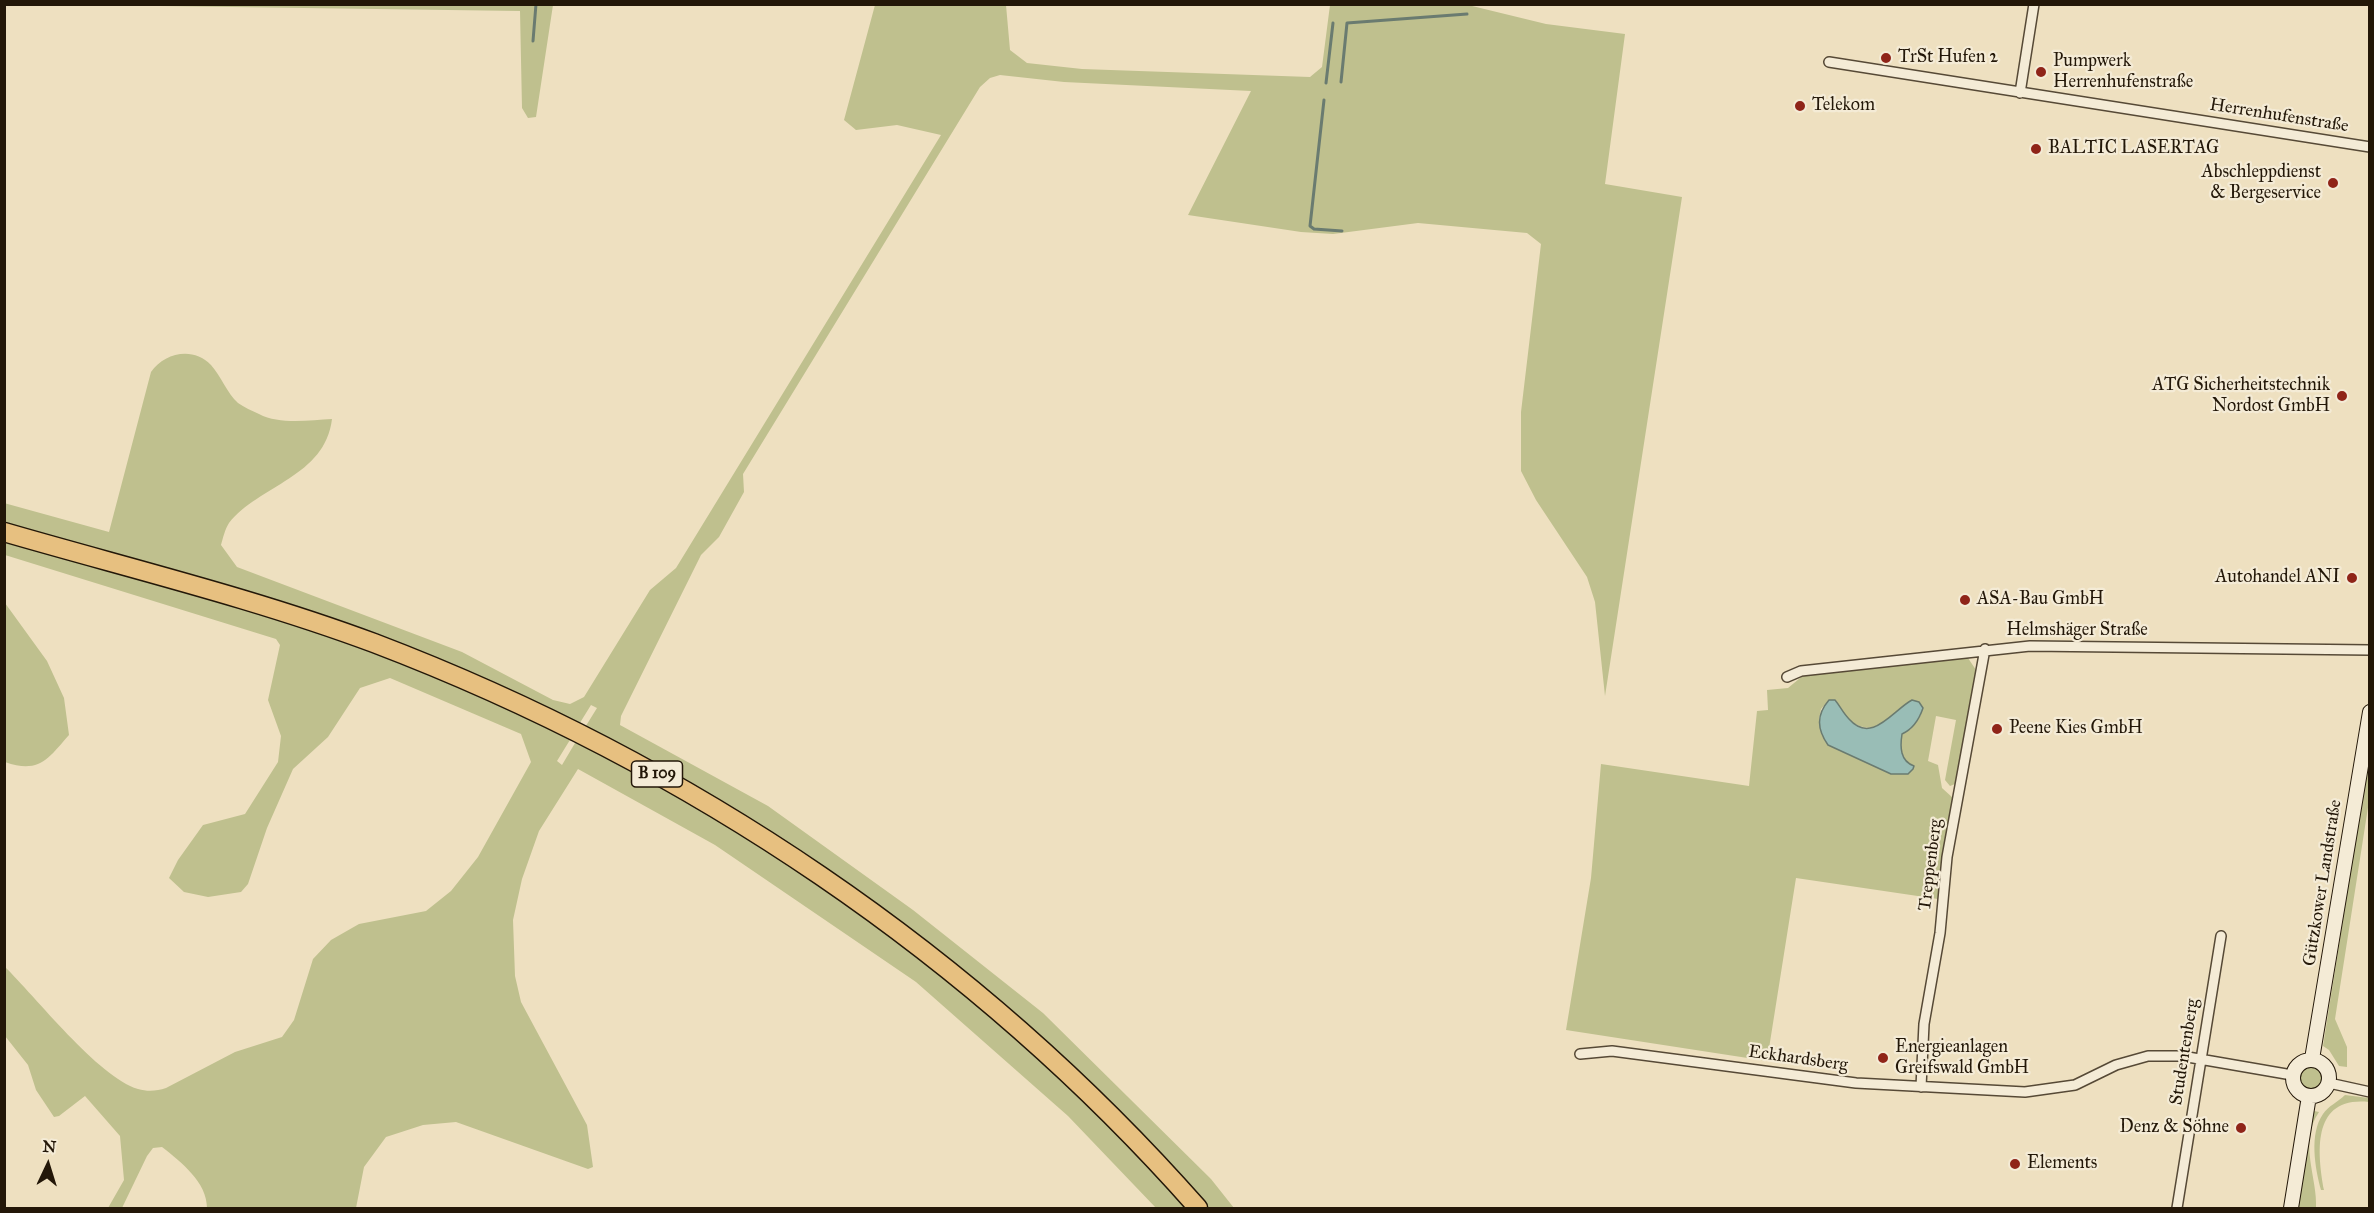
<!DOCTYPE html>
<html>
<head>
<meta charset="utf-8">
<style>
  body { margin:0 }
  #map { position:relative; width:2374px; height:1213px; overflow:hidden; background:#eee0c0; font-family:"IM FELL Great Primer",serif }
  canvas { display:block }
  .frame { position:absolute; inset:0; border:6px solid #231708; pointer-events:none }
  .north { position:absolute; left:18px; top:1135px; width:60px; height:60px; -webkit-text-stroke:4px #f4ebd6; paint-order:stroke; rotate:4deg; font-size:16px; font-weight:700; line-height:24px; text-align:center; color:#231708 }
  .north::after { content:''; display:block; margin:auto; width:21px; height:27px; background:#231708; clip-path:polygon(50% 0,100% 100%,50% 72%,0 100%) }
</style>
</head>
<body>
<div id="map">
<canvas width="2374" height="1213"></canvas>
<div class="frame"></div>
<div class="north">N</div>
</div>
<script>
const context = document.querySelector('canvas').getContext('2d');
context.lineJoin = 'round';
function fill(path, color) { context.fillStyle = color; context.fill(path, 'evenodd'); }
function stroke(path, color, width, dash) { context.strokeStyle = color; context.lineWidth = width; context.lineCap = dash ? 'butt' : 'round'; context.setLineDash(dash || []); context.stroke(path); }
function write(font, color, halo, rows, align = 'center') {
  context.font = font + ' "IM FELL Great Primer",serif'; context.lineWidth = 4.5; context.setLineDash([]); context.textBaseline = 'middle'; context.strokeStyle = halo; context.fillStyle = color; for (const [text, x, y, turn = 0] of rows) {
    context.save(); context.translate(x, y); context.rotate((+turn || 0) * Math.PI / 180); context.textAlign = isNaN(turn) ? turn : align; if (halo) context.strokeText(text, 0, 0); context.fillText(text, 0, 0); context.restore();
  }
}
const green = new Path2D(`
  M88 5 553 4V5L536 117 528 118 522 108 520 11Z
  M875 5H1006L1010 50 1027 63 1082 69 1310 77 1322 67 1330 5H1468L1546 24 1625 34 1605 184 1682 197 1605 696 1595 602 1587 577 1536 500 1521 471V412L1541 244 1527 233 1418 223 1333 234 1301 232 1188 215 1251 91 1064 82 1000 75 990 78 980 87 743 474 744 492 719 537 701 555 621 716 620 725 768 806 913 910 1043 1013 1211 1179 1234 1208H1207L1182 1181 983 990 584 729 597 708 591 705 578 726 510 693 5 526 4 503 109 532 151 372C164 353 193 346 211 365 221 376 227 393 238 403 244 407 252 411 259 414 280 425 310 420 332 419 325 477 259 485 229 523 225 529 223 538 221 545L237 567 462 652 553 700 570 704 584 697 650 590 676 568 941 135 897 125 856 130 844 120Z
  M5 538 326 632 573 735 557 761 562 765 578 738 809 873 1009 1027 1192 1208H1156L1068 1116 916 982 715 845 578 769 539 831 522 879 513 920 515 976 521 1002 587 1125 593 1167 588 1169 456 1122 423 1125 386 1137 364 1167 356 1208H207C207 1182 181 1162 162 1147L153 1148 147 1156 122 1208H108L124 1180 120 1136 85 1096 59 1116 54 1117 36 1090 28 1065 5 1036 4 966C36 997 98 1077 138 1089 148 1092 157 1091 166 1088L235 1052 282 1037 294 1020 313 959 331 940 359 924 426 911 451 891 478 857 531 762 521 734 390 678 360 688 328 737 293 769 267 828 248 884 241 892 208 897 184 892 169 878 178 860 203 825 245 814 278 762 281 736 268 700 280 645 276 639 5 555Z
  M5 603 47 661 64 698 69 735C48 759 39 774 5 762Z
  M1961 657 1968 658 1976 670 1955 784 1950 786 1945 780 1956 720 1936 716 1928 761 1938 765 1942 788 1953 798 1938 899 1796 878 1767 1061 1566 1030 1591 878 1601 764 1749 786 1757 711 1768 710 1767 690 1788 688 1805 674ZM1829 700C1841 706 1843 715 1852 722 1878 740 1893 710 1912 700L1921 715 1911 729 1902 734C1900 747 1901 761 1913 766L1891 774 1870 762 1841 751 1819 719 1821 709Z
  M2369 756V801L2335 1019 2347 1047V1067L2339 1066 2329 1050 2323 1046Z
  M2298 1078a12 12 0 1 1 24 0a12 12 0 1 1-24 0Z
  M2345 1095 2369 1098V1102C2312 1096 2317 1151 2324 1190H2321C2315 1168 2309 1134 2323 1114 2328 1106 2338 1102 2345 1095Z
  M2314 1111 2319 1112C2298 1142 2318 1179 2316 1208H2298Z`);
const water = new Path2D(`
  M1829 700H1835C1840 706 1843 713 1849 719 1872 745 1893 710 1912 700L1919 702 1923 708C1919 720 1913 729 1902 734 1900 747 1900 761 1914 766L1913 769 1908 774H1891L1828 745C1817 729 1816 715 1829 700Z`);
const stream = new Path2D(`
  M533 41 536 4
  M1341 82 1347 23 1467 14
  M1326 83 1333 23
  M1324 100 1310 226 1314 229 1342 231`);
const street = new Path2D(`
  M1829 62 2370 147
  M2020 93 2034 4
  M1787 677 1801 671 2030 646 2370 650
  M1580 1054 1612 1051 1856 1083 2025 1092 2075 1085 2116 1065 2148 1056H2182L2292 1075
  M2329 1083 2370 1092
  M1921 1087 1924 1024 1940 933 1947 857 1985 649
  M2177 1208 2221 936`);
const secondary = new Path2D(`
  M2312 1059 2370 712
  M2293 1078a18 18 0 1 1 36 0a18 18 0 1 1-36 0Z
  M2291 1208 2309 1096`);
const highway = new Path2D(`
  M4 532C128 568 253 598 374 643 689 763 975 955 1198 1208`);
const markers = [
  [1886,58,6,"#8f2418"],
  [2041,72,6,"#8f2418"],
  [1800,106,6,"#8f2418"],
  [2036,149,6,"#8f2418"],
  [2333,183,6,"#8f2418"],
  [2342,396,6,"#8f2418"],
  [2352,578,6,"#8f2418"],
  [1965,600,6,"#8f2418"],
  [1997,729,6,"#8f2418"],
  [1883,1058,6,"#8f2418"],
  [2241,1128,6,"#8f2418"],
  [2015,1164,6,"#8f2418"]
];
const shields = [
  [657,774,51]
];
const shieldNames = [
  ["B 109",657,774]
];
const poiNames = [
  ["TrSt Hufen 2",1898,58],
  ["Pumpwerk",2053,62],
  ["Herrenhufenstraße",2053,83],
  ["Telekom",1812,106],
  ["BALTIC LASERTAG",2048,149],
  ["Abschleppdienst",2321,173,"right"],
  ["& Bergeservice",2321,194,"right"],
  ["ATG Sicherheitstechnik",2330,386,"right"],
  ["Nordost GmbH",2330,407,"right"],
  ["Autohandel ANI",2340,578,"right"],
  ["ASA-Bau GmbH",1977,600],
  ["Peene Kies GmbH",2009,729],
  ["Energieanlagen",1895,1048],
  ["Greifswald GmbH",1895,1069],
  ["Denz & Söhne",2229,1128,"right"],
  ["Elements",2027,1164]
];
const streetNames = [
  ["Herrenhufenstraße",2279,116,9],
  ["Helmshäger Straße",2077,631],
  ["Treppenberg",1931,865,-83],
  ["Gützkower Landstraße",2323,883,-81],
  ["Studentenberg",2185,1052,-81],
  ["Eckhardsberg",1798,1059,8]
];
fill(green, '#bfc08e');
fill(water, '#99bdb6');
stroke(water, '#6a7b70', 1.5);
stroke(stream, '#6a7b70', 3);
stroke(street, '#564936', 12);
stroke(secondary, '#231708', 16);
stroke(highway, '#231708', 21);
stroke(street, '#f4ebd6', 9);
stroke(secondary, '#f4ebd6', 14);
stroke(highway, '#e7c080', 18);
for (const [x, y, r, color] of markers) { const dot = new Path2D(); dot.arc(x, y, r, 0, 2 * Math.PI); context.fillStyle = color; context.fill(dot); stroke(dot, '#f4ebd6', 2); }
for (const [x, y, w] of shields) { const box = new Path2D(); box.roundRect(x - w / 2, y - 13, w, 26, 4.5); context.fillStyle = '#f4ebd6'; context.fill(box); stroke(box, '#231708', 1.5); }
write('bold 16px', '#231708', null, shieldNames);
write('18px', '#231708', '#f4ebd6', poiNames, 'left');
write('18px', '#231708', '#f4ebd6', streetNames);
</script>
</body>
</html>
